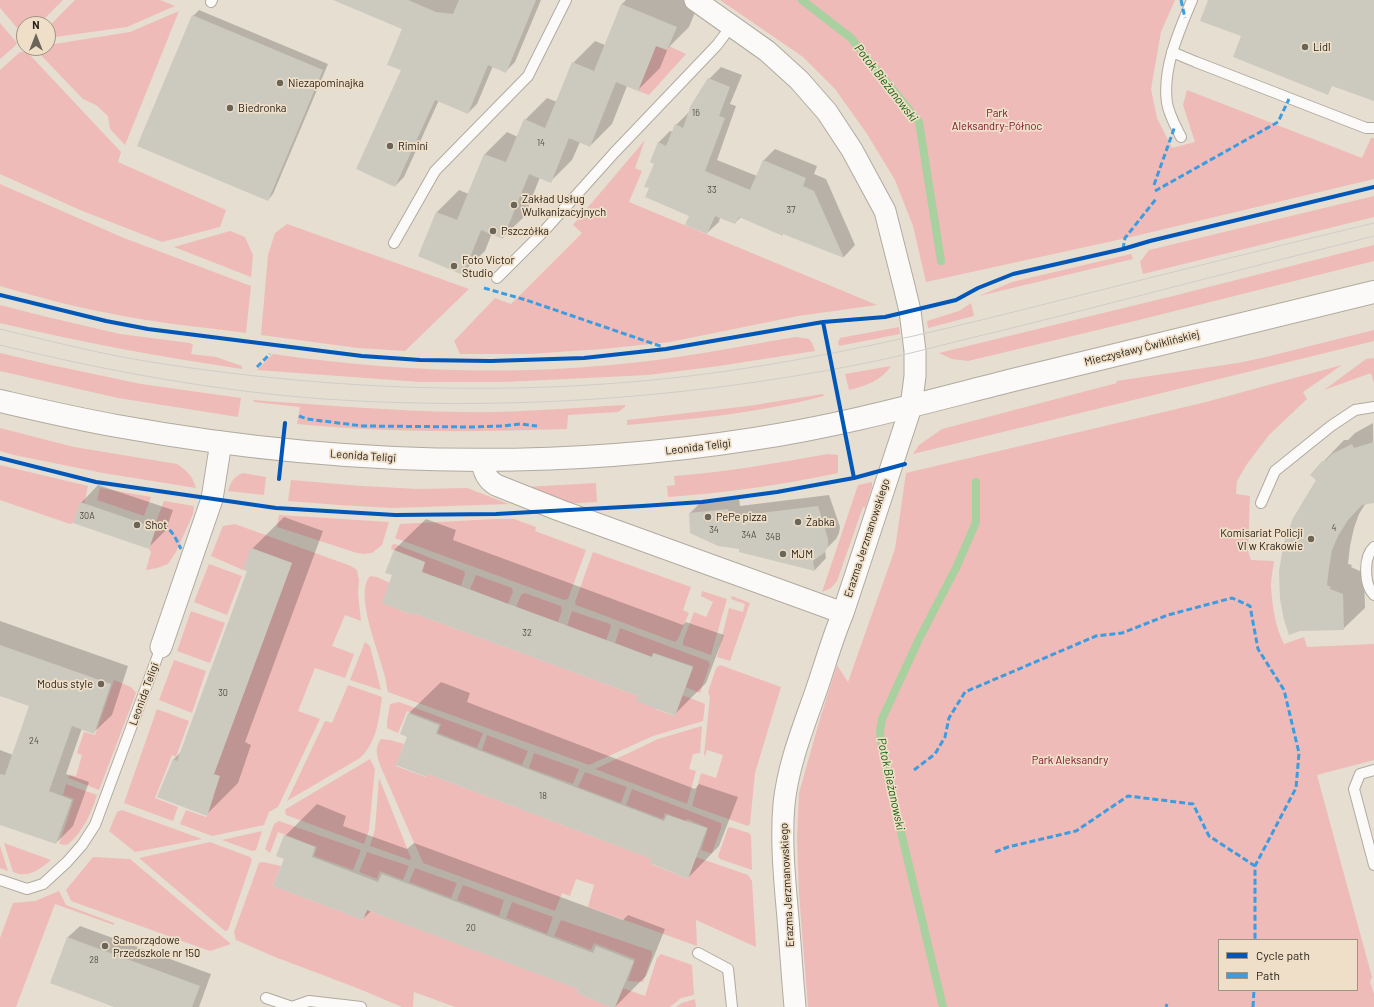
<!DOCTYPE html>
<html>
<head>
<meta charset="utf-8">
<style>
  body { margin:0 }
  #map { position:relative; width:1374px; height:1007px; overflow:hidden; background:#e6ded1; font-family:Barlow,sans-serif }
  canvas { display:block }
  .legend { position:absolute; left:1218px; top:939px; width:140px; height:52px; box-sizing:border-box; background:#efdfc8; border:1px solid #9f9382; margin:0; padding:5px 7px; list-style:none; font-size:12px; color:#272219 }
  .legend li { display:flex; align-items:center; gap:8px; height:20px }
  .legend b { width:20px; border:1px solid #9f9382 }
  .north { position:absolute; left:16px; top:16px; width:40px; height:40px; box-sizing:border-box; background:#efdfc8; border:1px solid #9f9382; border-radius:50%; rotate:0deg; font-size:11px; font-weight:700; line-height:16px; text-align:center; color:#272219 }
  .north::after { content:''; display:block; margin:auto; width:14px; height:18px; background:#6a6459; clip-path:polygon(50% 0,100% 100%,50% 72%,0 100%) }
</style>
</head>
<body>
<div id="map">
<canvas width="1374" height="1007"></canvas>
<ul class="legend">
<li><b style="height:5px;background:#0057b8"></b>Cycle path</li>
<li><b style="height:5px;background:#3d9cdf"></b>Path</li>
</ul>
<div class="north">N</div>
</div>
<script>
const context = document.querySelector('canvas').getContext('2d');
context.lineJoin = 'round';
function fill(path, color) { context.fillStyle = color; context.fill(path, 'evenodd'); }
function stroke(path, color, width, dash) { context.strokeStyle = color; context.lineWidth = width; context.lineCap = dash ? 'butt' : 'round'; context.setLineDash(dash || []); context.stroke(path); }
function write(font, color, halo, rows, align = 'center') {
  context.font = font + ' Barlow,sans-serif'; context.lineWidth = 3.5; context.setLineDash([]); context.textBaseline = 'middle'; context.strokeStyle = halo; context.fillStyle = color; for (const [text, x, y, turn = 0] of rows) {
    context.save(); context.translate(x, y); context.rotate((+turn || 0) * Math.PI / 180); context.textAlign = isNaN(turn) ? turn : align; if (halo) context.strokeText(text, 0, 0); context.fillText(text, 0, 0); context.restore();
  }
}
const green = new Path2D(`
  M0 0H63L39 24H24L23 35 0 8Z
  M75 0H160L175 6 127 27 48 38V27Z
  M720 0H1175L1161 32 1151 89 1157 118 1172 148 1195 142 1183 105 1187 90 1362 158 1371 138H1374V179L1131 237 926 282 913 226 895 180 867 134 835 89 803 57Z
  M179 11 125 145 110 129 108 116 96 105 83 99 34 48H48V45L130 32Z
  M0 23 17 43 15 46 0 59Z
  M656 46 667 50 669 46 686 54 649 95 638 91Z
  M20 52H26L29 54 121 152 118 162 226 210 220 227 162 242 80 210 0 174V70Z
  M645 140 635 168 642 171 629 202 877 305 798 316 670 342 603 349 529 354H460L454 341 495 298 511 304 582 233 573 225Z
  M0 184 124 238 251 286 246 333C202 327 157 323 113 314 75 307 37 297 0 286Z
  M1374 196V217L1143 274 1140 262 1149 250Z
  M287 224 458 285 469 289 405 351 358 348 261 335 268 255 275 233Z
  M230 231 245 237 253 255 251 277 174 247Z
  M1374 245V261L1135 321 968 361 952 359 939 353 1173 296Z
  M1131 254 1133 259 979 296 1012 282Z
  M971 303 974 316 928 328 927 321 959 311Z
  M0 305 43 316 120 334 190 343 193 345 191 354 216 357 242 366V369C161 357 80 342 0 323Z
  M899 327 900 334 839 346 838 342 840 338 845 337Z
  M1374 330V341L913 454 919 445 942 429 1117 383 1116 381 1238 363 1266 357Z
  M796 337 809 339 812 343 815 351 719 366 648 375 504 382H420L257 370 273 354C385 370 497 376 610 365 673 360 734 347 796 337Z
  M0 353 51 365 141 384 241 398 238 417 118 398 0 371Z
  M1374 358V383L1371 373 1324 390 1366 359Z
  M1342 365 1303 392 1307 399 1269 435 1247 464 1237 481 1236 494 1250 496 1248 551 1251 560 1274 561C1273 569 1271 578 1271 586 1272 604 1275 627 1284 644L1304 637 1307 647 1374 644V760L1317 775 1372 977 1370 982 1374 994V1007H808L799 894 797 837 799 793 819 722 837 665 848 682 895 549 906 473 1206 402ZM1219 940H1357V990H1219Z
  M891 366C881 381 865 386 849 390L845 374Z
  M823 394 824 396C760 413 693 419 627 425V420L748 406Z
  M253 400C323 405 392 411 462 412 516 413 571 408 625 405V407L618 412 568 415 567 429C477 432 387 433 297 424L300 407 254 402Z
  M0 428 74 447 177 464C187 471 193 476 196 488L103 473 14 455 0 451Z
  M828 454 838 455V473C782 485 725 493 668 497L667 486 675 485 674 476C726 472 777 463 828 454Z
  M0 465 88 486 84 504 80 503 73 523 70 524 0 500Z
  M243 473 266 477 264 495 228 491C231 482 233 477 243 473Z
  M291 480 362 486 418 489 467 488 509 504 392 508 340 505 288 501Z
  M872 482V487L865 508 863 507 837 581 831 588 822 592 858 485Z
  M596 483 597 502 564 504 525 487Z
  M100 488 151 497 144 516 97 500Z
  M164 501 194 506 193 514 176 552 168 564 157 568 146 570 151 552 149 549 156 528 154 527Z
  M279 515 389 522 382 545 372 553 364 554 357 553 277 527Z
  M496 519H514L536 527 535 531 586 550 568 599 564 600 395 538 400 524Z
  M235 524 351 566 357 570 359 580 358 593 361 621 345 615 332 646 354 654 345 678 315 668 298 711 320 719 278 807 269 812 264 825 212 836 180 824 186 810 206 817 207 816 214 796H213L214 774 292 563 252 548 243 570 211 556 223 526Z
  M395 544 464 571 465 574 461 586 422 572 425 562 391 549 392 545Z
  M593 552 691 587 683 610 689 613 678 639 675 642 576 605 575 602Z
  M209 564 242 576 227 615 194 602Z
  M476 575 512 588 513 592 508 604 470 589Z
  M370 576 377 577 390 583 382 603 412 615 413 613 638 696 656 708 655 709 674 716 682 695 703 703 705 704 703 721 653 736 589 765 388 692C386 686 386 679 384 673 379 652 354 594 370 576Z
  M702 591 727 599 711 655 683 645V641L694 612 706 617 713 602 701 596Z
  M525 593 561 606 562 610 558 622 516 607 521 595Z
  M732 596 750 603 730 661 717 657 729 608 743 612 745 604 731 599Z
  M191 611 225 623 210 663 177 651Z
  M572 611 610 624 611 627 606 640 567 626Z
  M620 628 708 661 710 664 700 693 685 687 693 666 654 653 652 657 615 643Z
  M365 642 370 646 381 690 350 680Z
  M174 660 206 671 192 713 159 700Z
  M720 665 781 687 755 773 750 824 748 826 692 806 701 773 716 778 723 755 707 750 705 756 704 755 710 697 708 692 716 668Z
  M114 680 131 687 136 693 99 790 68 778 69 775 76 776 82 755 77 753 84 732 95 735Z
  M348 685 382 697C379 719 377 742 360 758L287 801 325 721 332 723Z
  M399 702 483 733 477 748 438 733 441 724 407 711 398 733 387 728V722L390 704Z
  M157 709 189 721 176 757 172 755 155 798 178 807 173 821 124 803Z
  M702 726 700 753 693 754 689 769 696 771 687 804 595 769 658 739Z
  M487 735 528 751 522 765 482 750Z
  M381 739 390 740 404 744 396 766 426 777 428 774 652 859 651 864 688 879 696 857 748 875 752 881 756 947 696 920 697 946 588 907 594 885 576 879 570 896 562 893 555 911 423 863 380 765C377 755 374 748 381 739Z
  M534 753 579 769 573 784 529 768Z
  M370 759 375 769 369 830 364 844 286 815 285 810 286 809Z
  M585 772 627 787 621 803 578 787Z
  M379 778 411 858 410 860 370 846 375 829Z
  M66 784 97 795C91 814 83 832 67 845L59 844 74 799 63 795Z
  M632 789 721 823V828L712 853H710L701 850 708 828 687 819 686 821 665 813 663 819 626 805Z
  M122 810 202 839 135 852 109 831 117 812Z
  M279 821 361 850 353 870 314 856 317 847 278 832 270 853 265 849 274 824Z
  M730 827 749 833 751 835 752 870 720 859 718 856 728 828Z
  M262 831 256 850 252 851 222 840Z
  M210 842 250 857 252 860 228 930 225 931 139 858Z
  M4 843 51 860C40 869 28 879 13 872Z
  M0 846 8 871 0 868Z
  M367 852 409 866 403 880 380 871 377 879 359 872Z
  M93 857 130 859 231 944 210 951 71 901 66 890Z
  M263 862 281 866 273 886 363 920 367 910 578 989 577 993 610 1007H455L414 992 413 1007H402L357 988 275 957 236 940 234 932 259 863Z
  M415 868 457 883 451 898 409 882Z
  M463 885 504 900 499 916 457 900Z
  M59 891 66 905 114 923V925L55 904 16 1007H0V938L13 903 35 901Z
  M512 902 553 917 547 934 506 918Z
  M561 920 652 951V956L643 982 628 981 635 959 594 943 591 950 554 936Z
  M661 954 692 965 694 995 681 998 670 1007H615L623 988 645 996 657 958Z
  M695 999 696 1007H676L682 1003Z`);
const shadow = new Path2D(`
  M336 0H541L515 62 505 72 493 66 477 104 468 113 439 100 404 177 395 186 402 70 403 29Z
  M626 0H686L698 5 689 27 668 48 660 68 638 90 627 86 612 124 590 146 580 142 572 160 550 182 540 177 525 216 502 238 492 233 485 251 462 273 419 256 437 212 459 190 469 194 485 154 507 132 518 137 525 120 547 98 557 102 573 63 595 41 605 45 622 4Z
  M199 10 328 64 273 194 268 200 193 16Z
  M721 67 742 75 730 104 736 106 717 160 757 176 763 161 775 149 817 166 814 174 826 179 855 245 844 257 784 233 782 235 741 217 735 223 720 217 719 222 707 233 691 215 650 188 658 143 670 131 673 132 676 125 688 113 689 114 709 79Z
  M1373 423 1374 502 1366 503 1359 514 1354 528 1350 546 1348 564 1352 565 1351 567 1364 573 1365 608 1343 629 1281 598 1323 462 1344 440H1348L1355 433Z
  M98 485 173 510 166 530 148 548 81 503Z
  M829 495 840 527 839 533 836 539 825 550 826 558 815 570 740 551V548L690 513 702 501 739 498 740 506Z
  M284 517 323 531 245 742 251 745 238 783 207 814 173 760 182 751 249 570 252 549Z
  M426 519 456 530 453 540 683 625 686 622 724 635 706 683 674 715 639 695 394 575V550Z
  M0 621 128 666 112 715 94 732 82 728 66 774 89 782 73 826 56 843 0 824V750L13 755 30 706 0 695Z
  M441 682 470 693 467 702 695 789 699 784 738 797 719 846 688 878 653 859 429 773 426 776 408 736 409 713Z
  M317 804 346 816 343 826 407 849 414 843 623 920 628 915 665 929 646 976 615 1007H613L579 989 371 911 363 919 285 858V836Z
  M80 926 211 974 199 1007H117L51 983 68 937Z`);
const stream = new Path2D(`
  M802 0 851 38 919 122 941 261
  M943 1007 887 774 885 758 881 742 880 731 882 719 919 639 957 566 976 522V482`);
const building = new Path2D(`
  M333 0H408L436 12 453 14 459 0H536L506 73 488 65 468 114 435 100 395 187 356 169 401 70 387 65 402 29Z
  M1208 0H1374V101L1332 86 1328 95 1233 57 1241 36 1200 21Z
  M621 4 677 27 667 50 656 46 638 91 616 82 590 147 569 138 551 183 529 174 503 239 481 230 463 275 418 256 436 212 457 220 484 154 506 162 524 119 545 128 572 62 594 71Z
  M192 15 323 70 268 201 137 146Z
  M708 78 730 87 719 116 725 118 705 171 750 190 763 160 806 178 803 186 814 191 844 258 783 234V236L739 217 735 224 715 216 707 234 685 225 689 216 645 197 649 188 644 187 654 164 650 162 658 142 666 146 675 124 683 128 691 105Z
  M1374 442V503L1362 505 1348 520 1338 536 1332 550 1329 568 1327 585 1331 587 1330 589 1343 594 1344 630 1300 631 1289 635 1284 620 1280 599 1279 571 1284 542 1293 518 1316 480 1310 475 1322 461H1325L1332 454 1352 444 1354 448Z
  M80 502 156 528 149 549 73 523Z
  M818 506 828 539V546L825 552 813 561 815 571 739 552V549L718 546 690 533 689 513 728 509V517Z
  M251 548 292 563 214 774 220 776 207 816 157 797 173 759 177 761 247 571 243 570Z
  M394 550 425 562 422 572 652 657 653 653 693 667 675 716 636 701 638 696 413 613 412 615 382 603 392 575 385 573Z
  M0 645 111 684 94 734 72 726 49 791 72 800 56 844 0 825V774L5 775 29 706 0 696Z
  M408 713 439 725 436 734 664 821 667 815 707 828 688 879 650 863 652 859 428 774 427 777 396 765 407 737 400 734Z
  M284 835 315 847 312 857 378 882 382 874 593 953 596 946 634 961 615 1007H610L577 993 578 989 367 910 363 920 273 886 284 859 276 856Z
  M67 937 200 986 192 1007H114L50 983Z`);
const lane = new Path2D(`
  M211 2 212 0
  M1172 52 1196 62 1366 128H1374
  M1181 137C1176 127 1169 115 1167 103 1162 69 1179 31 1192 0
  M394 243 435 171 528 76 566 0
  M497 278 545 230 614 153 717 45 732 25
  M1261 503 1275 471 1331 426 1355 410 1374 407
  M1374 547C1363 557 1364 585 1374 595
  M1374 770 1360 774 1354 789 1374 865
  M0 880 27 889 43 884 67 862 82 845 95 825 161 647
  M698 953 728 969 732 1007
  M266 998 292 1007
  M292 1007 309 1001 361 1007`);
const street = new Path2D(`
  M695 0 767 51 799 80 827 112 852 150 885 211 904 286 910 311 915 351V376L911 407 843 613C832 639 825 665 816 691 803 728 788 765 784 804 781 838 784 873 787 907 790 940 792 974 795 1007
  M482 460C483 471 486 479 496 485L559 510 843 613
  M161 647 212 499 221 442`);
const secondary = new Path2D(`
  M0 401C39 410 77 419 117 426 326 464 542 472 753 439 841 426 926 402 1013 380 1133 351 1254 321 1374 292`);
const tram = new Path2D(`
  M0 329C50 341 100 354 151 362 354 394 563 399 766 365 865 349 963 325 1061 300 1165 274 1269 248 1374 223
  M0 345C107 371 215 391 325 399 503 411 682 399 856 365 904 356 952 342 1000 331 1125 300 1249 267 1374 236`);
const quiet = new Path2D(`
  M1181 0 1185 18
  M1154 185 1175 126
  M1155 191 1278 122 1289 99
  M1123 249 1125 238 1156 199
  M484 288 526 300 663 347
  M257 367 270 354
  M299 416 307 419 363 426 472 427 503 426 520 424 537 426
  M153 524C170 524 174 535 181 549
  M914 770 935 754 945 737 949 718 965 692 1096 636 1122 633 1168 615 1232 598 1250 606 1258 649 1284 690 1299 753 1296 788 1255 866V940
  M995 852 1008 847 1076 831 1128 796 1193 804 1209 836 1255 866
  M1166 1007 1167 1004
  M1253 1007 1254 990`);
const cycleway = new Path2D(`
  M0 295 106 321 148 329 362 356 420 360 491 361 584 358 666 349 823 322 885 317 956 300 978 288 1013 274 1123 249 1150 241 1374 187
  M823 322 854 478
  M0 458 96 482 276 508 395 515 496 514 642 506 702 502 777 492 854 478 905 464
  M279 479 285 423`);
const markers = [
  [1305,47,4,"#6a6459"],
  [280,83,4,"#6a6459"],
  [230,108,4,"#6a6459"],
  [390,146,4,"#6a6459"],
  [514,205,4,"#6a6459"],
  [493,231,4,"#6a6459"],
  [454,266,4,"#6a6459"],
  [708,517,4,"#6a6459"],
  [798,522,4,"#6a6459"],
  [137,525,4,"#6a6459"],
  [1311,539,4,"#6a6459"],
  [783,554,4,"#6a6459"],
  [101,684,4,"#6a6459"],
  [105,946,4,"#6a6459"]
];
const numberNames = [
  ["16",696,113],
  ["14",541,143],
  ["33",712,190],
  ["37",791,210],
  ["30A",87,516],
  ["4",1334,528],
  ["34",714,530],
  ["34A",749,535],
  ["34B",773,537],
  ["32",527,633],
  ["30",223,693],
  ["24",34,741],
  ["18",543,796],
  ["20",471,928],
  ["28",94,960]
];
const poiNames = [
  ["Lidl",1313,47],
  ["Niezapominajka",288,83],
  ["Biedronka",238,108],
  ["Rimini",398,146],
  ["Zakład Usług",522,199],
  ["Wulkanizacyjnych",522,212],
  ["Pszczółka",501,231],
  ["Foto Victor",462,260],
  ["Studio",462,273],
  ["PePe pizza",716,517],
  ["Żabka",806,522],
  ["Shot",145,525],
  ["Komisariat Policji",1303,533,"right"],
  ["VI w Krakowie",1303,546,"right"],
  ["MJM",791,554],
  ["Modus style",93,684,"right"],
  ["Samorządowe",113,940],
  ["Przedszkole nr 150",113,953]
];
const parkNames = [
  ["Park",997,113],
  ["Aleksandry-Północ",997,126],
  ["Park Aleksandry",1070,760]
];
const streetNames = [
  ["Mieczysławy Ćwiklińskiej",1142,348,-14],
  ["Leonida Teligi",698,447,-7],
  ["Leonida Teligi",363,456,4],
  ["Erazma Jerzmanowskiego",867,538,-72],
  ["Leonida Teligi",144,694,-70],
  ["Erazma Jerzmanowskiego",787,885,-93]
];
const waterNames = [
  ["Potok Bieżanowski",886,83,52],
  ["Potok Bieżanowski",891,784,78]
];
fill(green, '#efbbb8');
fill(shadow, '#0003');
stroke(stream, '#a9d09f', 8);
fill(building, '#ccc9be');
stroke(lane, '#b1aaa0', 12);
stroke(street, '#b1aaa0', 23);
stroke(secondary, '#b1aaa0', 24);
stroke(lane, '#fbfaf8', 10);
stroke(street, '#fbfaf8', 21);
stroke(secondary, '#fbfaf8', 22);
stroke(tram, '#cfcdc9', 1);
stroke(quiet, '#3d9cdf', 3, [6, 3]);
stroke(cycleway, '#0057b8', 4);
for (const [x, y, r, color] of markers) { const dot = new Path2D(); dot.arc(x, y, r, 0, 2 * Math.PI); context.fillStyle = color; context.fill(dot); stroke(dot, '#efdfc8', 1.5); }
write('9px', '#524e44', null, numberNames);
write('11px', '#272219', '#efdfc8', poiNames, 'left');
write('11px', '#7b0f28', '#efdfc8', parkNames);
write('11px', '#272219', '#efdfc8', streetNames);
write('italic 12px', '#11630b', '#efdfc8', waterNames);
</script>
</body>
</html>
